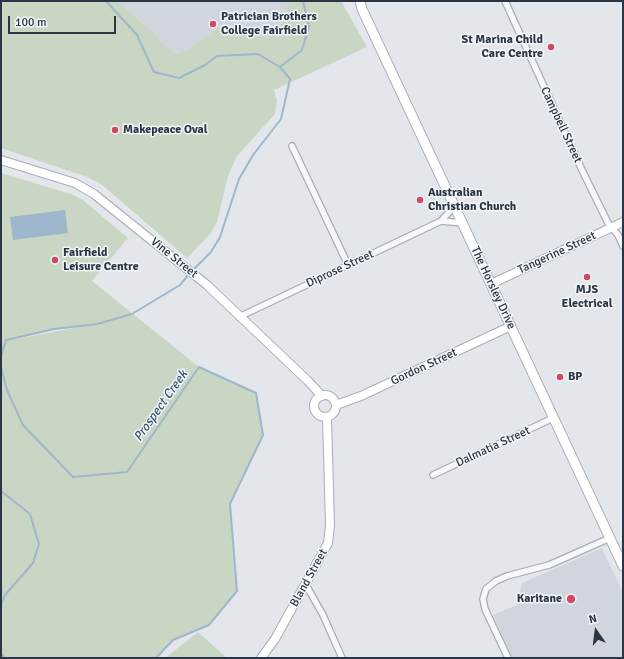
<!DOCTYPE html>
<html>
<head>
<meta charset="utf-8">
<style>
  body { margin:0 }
  #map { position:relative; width:624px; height:659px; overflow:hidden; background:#e3e7ec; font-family:Signika,sans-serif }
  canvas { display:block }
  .frame { position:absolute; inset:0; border:2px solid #2b3644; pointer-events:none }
  .north { position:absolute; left:576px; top:611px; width:40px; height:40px; -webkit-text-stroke:3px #f3f6f9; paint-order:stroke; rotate:346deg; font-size:11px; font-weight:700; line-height:16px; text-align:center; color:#2b3644 }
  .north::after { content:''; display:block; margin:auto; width:14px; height:18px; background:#2b3644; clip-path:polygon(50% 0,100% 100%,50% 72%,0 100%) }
  .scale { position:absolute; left:8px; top:16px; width:108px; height:18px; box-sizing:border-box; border:2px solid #2b3644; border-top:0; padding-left:5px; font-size:12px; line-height:14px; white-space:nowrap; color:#2b3644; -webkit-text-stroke:3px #f3f6f9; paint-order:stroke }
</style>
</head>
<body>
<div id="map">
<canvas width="624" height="659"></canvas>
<div class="frame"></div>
<div class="north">N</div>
<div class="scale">100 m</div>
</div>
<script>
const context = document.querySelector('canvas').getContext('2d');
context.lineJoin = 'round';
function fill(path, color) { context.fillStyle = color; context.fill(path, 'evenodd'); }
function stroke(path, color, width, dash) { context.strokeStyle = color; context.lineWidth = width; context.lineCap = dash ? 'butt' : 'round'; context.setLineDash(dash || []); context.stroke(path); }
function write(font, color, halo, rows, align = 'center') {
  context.font = font + ' Signika,sans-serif'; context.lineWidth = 3; context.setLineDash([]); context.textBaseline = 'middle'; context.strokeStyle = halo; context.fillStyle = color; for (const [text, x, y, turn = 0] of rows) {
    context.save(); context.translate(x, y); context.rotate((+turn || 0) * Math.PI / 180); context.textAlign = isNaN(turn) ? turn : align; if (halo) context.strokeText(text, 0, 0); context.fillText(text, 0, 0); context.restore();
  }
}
const built = new Path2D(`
  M117 1H288L289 4 285 21 269 38 217 28 197 44 177 54 162 43 153 32Z
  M602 548 623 593V658H512L493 615 517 605 522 583Z`);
const green = new Path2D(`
  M1 1H117L153 32 162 43 177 54 197 44 217 28 269 38 285 21 288 1H341L367 47 274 90 277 100 275 114 237 156 228 176 217 222 211 233 187 258 101 184 87 177 1 148Z
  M1 173 71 194 83 200 128 238 92 281 199 367 256 393 263 435 230 504 237 591 209 625 173 640 156 658H1ZM88 325 16 339V338L54 329Z
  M198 632 227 658H165Z`);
const water = new Path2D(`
  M65 210 68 233 13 240 10 217Z`);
const stream = new Path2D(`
  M106 1 137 35 154 72 179 78 205 65 217 56 258 54 280 67 290 79 281 119 253 155 239 179 220 237 211 252 192 271
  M280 67 302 50 309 26 303 1
  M1 356 6 340 54 329 97 324 132 314 180 285 189 274
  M1 367 7 390 23 425 73 477 127 472 199 367 256 393 263 435 230 504 237 591 209 625 173 640 156 658
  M1 491 30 514 39 544 33 563 5 595 1 604
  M1 653 5 658`);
const street = new Path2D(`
  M505 1 582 170 608 223 618 235 623 246
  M292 146 348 265
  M441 221 463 223
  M239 317 441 221 450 211 453 203
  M433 475 553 418
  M306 585 323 615 342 658
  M508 658 485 609 483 599 486 589 496 581 507 576 549 565 610 538`);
const secondary = new Path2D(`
  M1 160 75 183 94 194 207 285 308 381 322 396
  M491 284 623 222
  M314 406a11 11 0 1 1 22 0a11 11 0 1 1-22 0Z
  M336 405 361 396 511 326
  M261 658 275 639 328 543 330 525 327 417`);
const primary = new Path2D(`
  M360 1 362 9 623 566`);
const markers = [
  [213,24,4,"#d14865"],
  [551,47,4,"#d14865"],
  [115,130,4,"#d14865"],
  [420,200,4,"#d14865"],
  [55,260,4,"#d14865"],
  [587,277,4,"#d14865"],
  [560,377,4,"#d14865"],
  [571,599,5,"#d14865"]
];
const poiNames = [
  ["Patrician Brothers",221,17],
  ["College Fairfield",221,31],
  ["St Marina Child",543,40,"right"],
  ["Care Centre",543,54,"right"],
  ["Makepeace Oval",123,130],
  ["Australian",428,193],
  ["Christian Church",428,207],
  ["Fairfield",63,253],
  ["Leisure Centre",63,267],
  ["MJS",587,290,"center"],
  ["Electrical",587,304,"center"],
  ["BP",568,377],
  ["Karitane",562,599,"right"]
];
const streetNames = [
  ["Campbell Street",561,125,65],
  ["Tangerine Street",557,253,-25],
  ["Vine Street",174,258,39],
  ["Diprose Street",340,269,-25],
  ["The Horsley Drive",493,288,65],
  ["Gordon Street",424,367,-25],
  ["Dalmatia Street",493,447,-25],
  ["Bland Street",309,578,-61]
];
const waterNames = [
  ["Prospect Creek",161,406,-55]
];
fill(built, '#d1d6de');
fill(green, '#cad6c4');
fill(water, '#9eb7cc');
stroke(stream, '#9eb7cc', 2);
stroke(street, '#a8aeb6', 8);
stroke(secondary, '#a8aeb6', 10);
stroke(primary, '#a2acb8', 11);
stroke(street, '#f6f8fa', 5.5);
stroke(secondary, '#fff', 8);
stroke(primary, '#fff', 9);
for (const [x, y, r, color] of markers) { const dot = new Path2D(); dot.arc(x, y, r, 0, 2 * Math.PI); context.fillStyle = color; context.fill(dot); stroke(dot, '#f3f6f9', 1.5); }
write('bold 12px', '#2b3644', '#f3f6f9', poiNames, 'left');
write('12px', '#2b3644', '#f3f6f9', streetNames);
write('italic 13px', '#345779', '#f3f6f9', waterNames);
</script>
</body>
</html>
